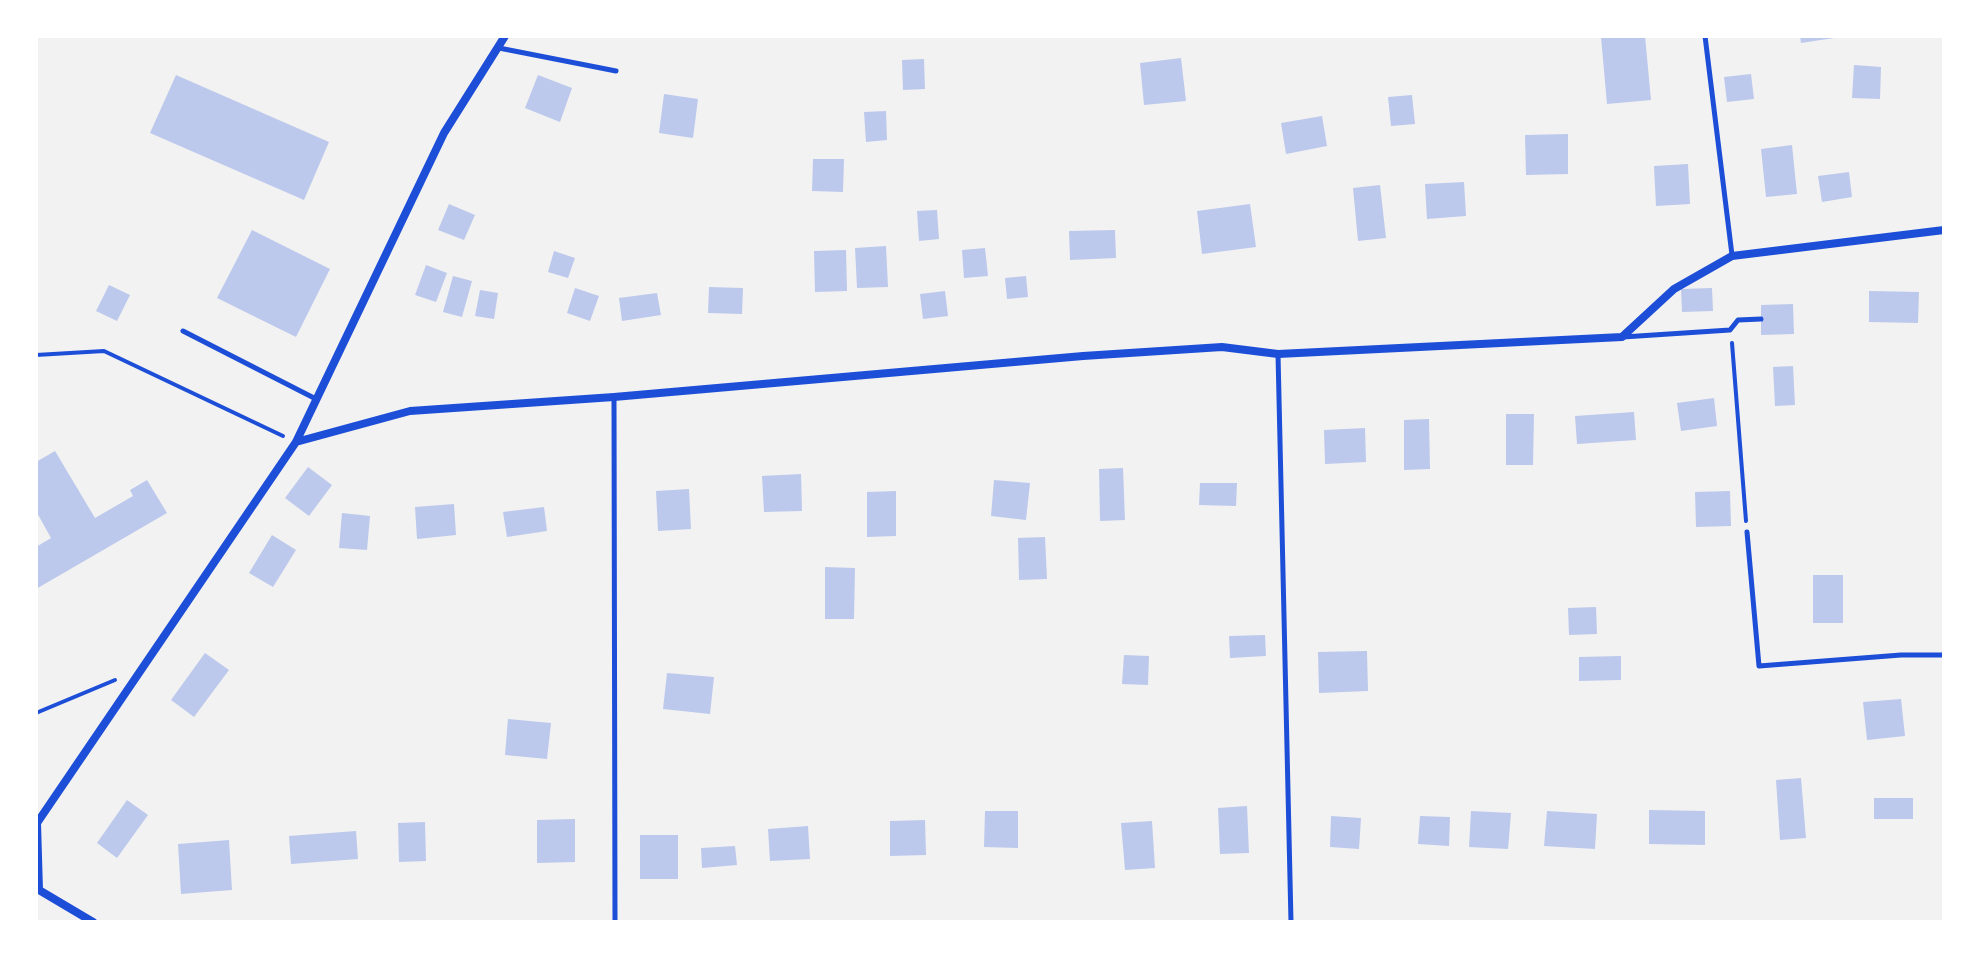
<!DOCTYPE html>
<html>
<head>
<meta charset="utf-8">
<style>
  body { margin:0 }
  #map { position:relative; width:1980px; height:958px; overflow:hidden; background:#f2f2f2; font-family:Manrope,sans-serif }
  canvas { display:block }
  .frame { position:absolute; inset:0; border:38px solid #fff; pointer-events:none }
</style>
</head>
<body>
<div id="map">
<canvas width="1980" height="958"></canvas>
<div class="frame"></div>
</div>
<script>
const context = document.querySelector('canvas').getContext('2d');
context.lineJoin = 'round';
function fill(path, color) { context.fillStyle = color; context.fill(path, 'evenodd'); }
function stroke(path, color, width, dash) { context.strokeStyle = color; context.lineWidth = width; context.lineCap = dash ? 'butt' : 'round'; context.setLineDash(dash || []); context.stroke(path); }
const building = new Path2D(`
  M1610 36H1645L1651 100 1607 104 1601 37Z
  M1800 36H1834V38L1801 43Z
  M1181 58 1186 101 1144 105 1140 63Z
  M924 59 925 89 903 90 902 60Z
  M1854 65 1881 67 1880 99 1852 98Z
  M1751 74 1754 99 1727 102 1724 77Z
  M176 75 329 142 304 200 150 133Z
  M538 75 572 88 560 122 525 108Z
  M664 94 698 99 693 138 659 133Z
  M1412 95 1415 124 1391 126 1388 97Z
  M886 111 887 140 866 142 864 112Z
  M1322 116 1327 146 1286 154 1281 123Z
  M1568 134V174L1526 175 1525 135Z
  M1792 145 1797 194 1766 197 1761 149Z
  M813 159H844L843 192 812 191Z
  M1688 164 1690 204 1656 206 1654 166Z
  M1849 172 1852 197 1822 202 1818 176Z
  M1464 182 1466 216 1427 219 1425 184Z
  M1380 185 1386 238 1358 241 1353 188Z
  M449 204 475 215 464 240 438 230Z
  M1250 204 1256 247 1202 254 1197 211Z
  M937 210 939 239 919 241 917 211Z
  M252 230 330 269 296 337 217 298Z
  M1115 230 1116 258 1070 260 1069 231Z
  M886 246 888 287 857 288 855 248Z
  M985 248 988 276 964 278 962 250Z
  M846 250 847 291 815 292 814 251Z
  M554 251 575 258 568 278 548 272Z
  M426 265 447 273 436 302 415 295Z
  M453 276 472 281 462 317 443 312Z
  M1026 276 1028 297 1007 299 1005 278Z
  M109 285 130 295 117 321 96 311Z
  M709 287 743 288 742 314 708 313Z
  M575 288 599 296 590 321 567 313Z
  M1712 288 1713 311 1682 312 1681 289Z
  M480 290 498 293 494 319 475 316Z
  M945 291 948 316 923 319 920 294Z
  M1869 291 1919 292 1918 323 1869 322Z
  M657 293 661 315 622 321 619 298Z
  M1793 304 1794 334 1761 335V305Z
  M1793 366 1795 405 1775 406 1773 367Z
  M1714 398 1717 426 1681 431 1677 403Z
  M1634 412 1636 440 1577 444 1575 416Z
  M1506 414H1534L1533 465H1506Z
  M1429 419 1430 469 1404 470V420Z
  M1365 428 1366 462 1325 464 1324 430Z
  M55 451 95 518 133 496 130 490 147 480 167 513 36 589V547L51 538 36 511V462Z
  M308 467 332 485 309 516 285 498Z
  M1123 468 1125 520 1100 521 1099 469Z
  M801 474 802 511 764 512 762 476Z
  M994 480 1030 483 1026 520 991 516Z
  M1200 483H1237L1236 506 1199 505Z
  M689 489 691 529 658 531 656 491Z
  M896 491V536L867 537V492Z
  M1730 491 1731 526 1696 527 1695 492Z
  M454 504 456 535 417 539 415 507Z
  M544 507 547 531 507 537 503 512Z
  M342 513 370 516 367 550 339 548Z
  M272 535 296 550 273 587 249 573Z
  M1045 537 1047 579 1019 580 1018 538Z
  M825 567 855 568 854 619H825Z
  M1813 575H1843V623H1813Z
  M1596 607 1597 634 1569 635 1568 608Z
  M1265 635 1266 656 1230 658 1229 636Z
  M1367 651 1368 691 1319 693 1318 652Z
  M205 653 229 670 194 717 171 700Z
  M1124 655 1149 656 1148 685 1122 684Z
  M1621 656V680L1579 681V657Z
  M667 673 714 677 710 714 663 709Z
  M1901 699 1905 736 1867 740 1863 702Z
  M508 719 551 723 547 759 505 755Z
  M1801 778 1806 838 1780 840 1776 780Z
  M1874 798H1913V819H1874Z
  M127 800 148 815 117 858 97 843Z
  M1247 806 1249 853 1220 854 1218 808Z
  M1649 810 1705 811V845L1649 844Z
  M985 811H1018V848L984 847Z
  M1471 811 1511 813 1508 849 1469 847Z
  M1547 811 1597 814 1595 849 1544 846Z
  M1331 816 1361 818 1359 849 1330 847Z
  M1420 816 1450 817 1449 846 1418 844Z
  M575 819V862L537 863V820Z
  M925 820 926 855 890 856V821Z
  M1152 821 1155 868 1125 870 1121 823Z
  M425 822 426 861 399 862 398 823Z
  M808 826 810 859 770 861 768 829Z
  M356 831 358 859 291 864 289 836Z
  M640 835H678V879H640Z
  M229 840 232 890 181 894 178 844Z
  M735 846 737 865 702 868 701 848Z`);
const path = new Path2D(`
  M1732 343 1746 521
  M36 355 104 351 283 436
  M36 713 115 680`);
const service = new Path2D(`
  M1705 36 1732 255
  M499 48 616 71
  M183 331 316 399
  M1623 337 1730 330 1738 320 1761 319
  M1278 354 1291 922
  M614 397 615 922
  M1747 532 1759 666 1901 655H1944`);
const minor = new Path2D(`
  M296 442 410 411 614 397 1083 356 1222 347 1278 354 1622 337 1674 289 1732 256 1944 230
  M93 922 39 890 37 823 296 442 444 133 505 36`);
fill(building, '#bdc9ec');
stroke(path, '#1d4ed8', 4);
stroke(service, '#1d4ed8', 5);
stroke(minor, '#1d4ed8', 8);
</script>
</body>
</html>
